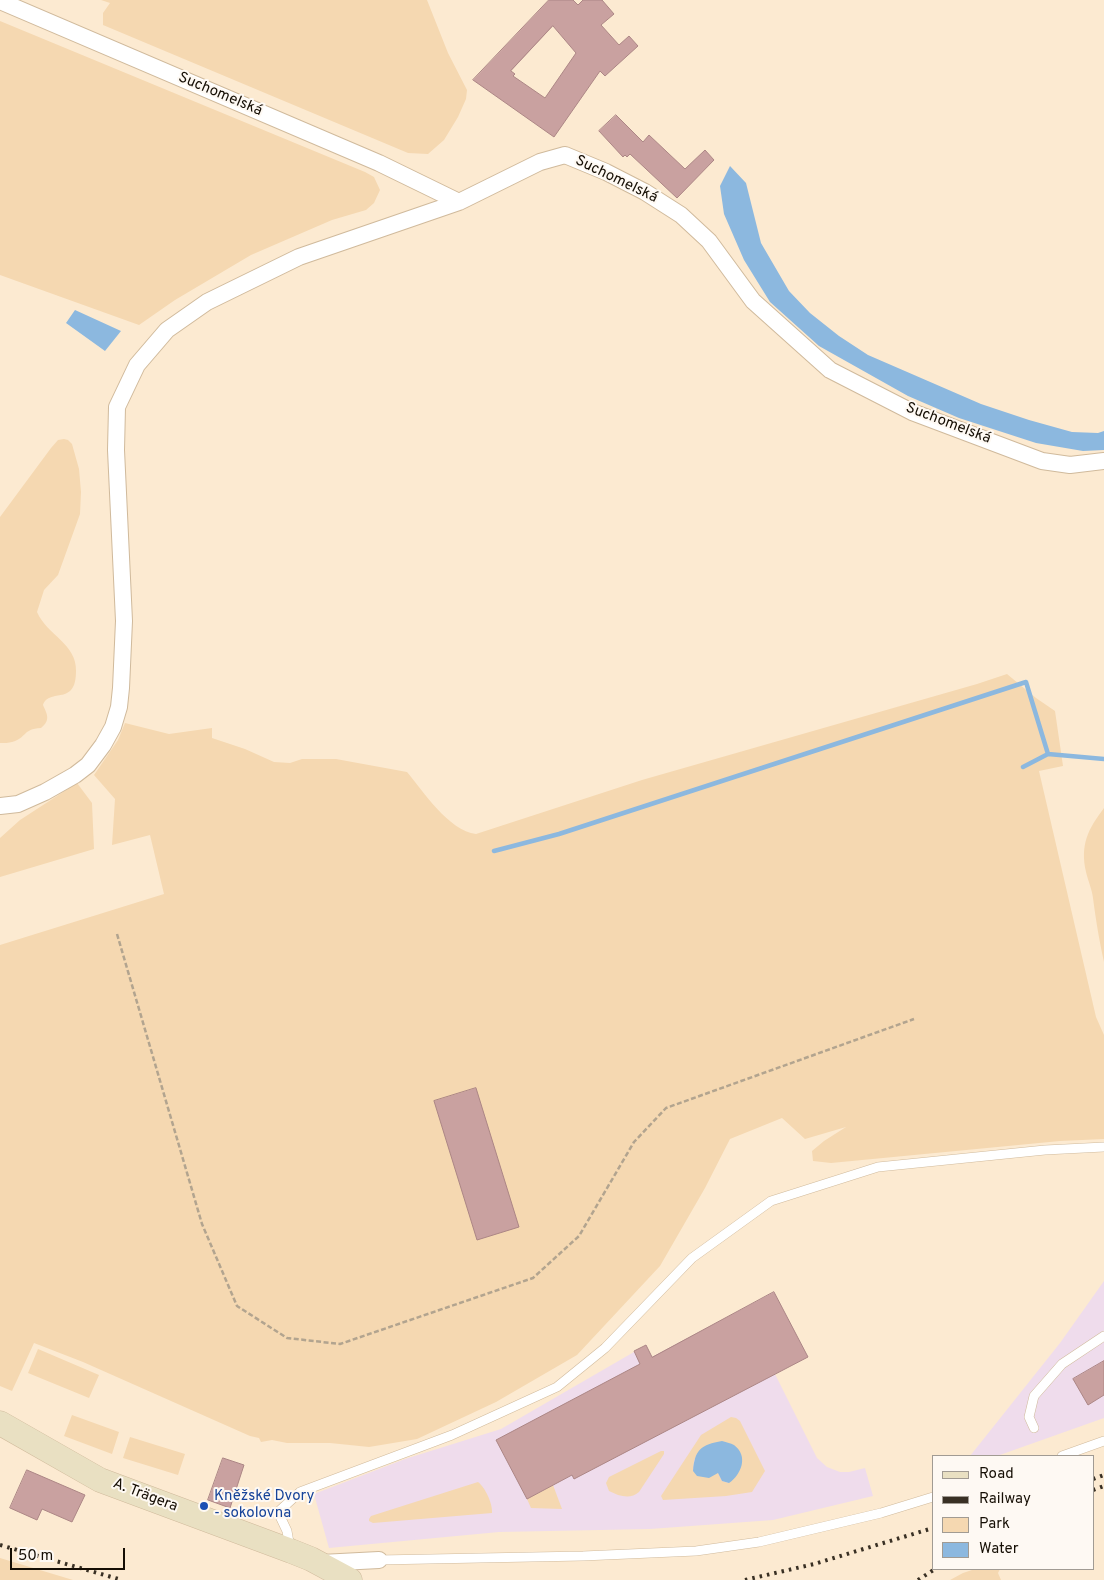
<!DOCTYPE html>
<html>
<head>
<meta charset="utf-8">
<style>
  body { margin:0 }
  #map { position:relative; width:1104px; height:1580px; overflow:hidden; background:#fcead1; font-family:Overpass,sans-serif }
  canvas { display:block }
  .legend { position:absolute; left:932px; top:1455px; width:162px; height:115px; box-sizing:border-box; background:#fef9f3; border:1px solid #a19b93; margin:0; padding:6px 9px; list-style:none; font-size:15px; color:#150e04 }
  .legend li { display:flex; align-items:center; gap:10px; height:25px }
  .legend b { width:25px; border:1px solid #a19b93 }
  .scale { position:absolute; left:10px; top:1548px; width:115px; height:22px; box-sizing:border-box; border:2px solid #150e04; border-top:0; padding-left:6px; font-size:15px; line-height:18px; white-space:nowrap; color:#150e04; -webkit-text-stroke:4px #fef9f3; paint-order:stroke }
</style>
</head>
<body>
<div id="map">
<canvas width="1104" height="1580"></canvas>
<ul class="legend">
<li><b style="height:6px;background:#e9e0c2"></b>Road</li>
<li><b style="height:6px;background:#393024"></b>Railway</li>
<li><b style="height:14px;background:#f5d8b1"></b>Park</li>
<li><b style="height:14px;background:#8cb8df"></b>Water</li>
</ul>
<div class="scale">50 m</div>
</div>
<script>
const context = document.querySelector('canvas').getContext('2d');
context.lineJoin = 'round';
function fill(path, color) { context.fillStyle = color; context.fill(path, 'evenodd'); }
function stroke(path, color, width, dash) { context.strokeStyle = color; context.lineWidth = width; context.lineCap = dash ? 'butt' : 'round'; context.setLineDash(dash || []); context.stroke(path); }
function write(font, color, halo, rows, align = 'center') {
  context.font = font + ' Overpass,sans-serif'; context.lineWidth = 4; context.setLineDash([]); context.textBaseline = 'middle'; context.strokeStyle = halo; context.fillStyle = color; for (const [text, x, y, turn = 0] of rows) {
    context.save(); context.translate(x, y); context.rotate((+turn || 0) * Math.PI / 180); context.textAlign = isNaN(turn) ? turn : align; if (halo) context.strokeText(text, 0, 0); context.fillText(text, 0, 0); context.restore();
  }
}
const industrial = new Path2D(`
  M1104 1281V1418L997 1456H970L1060 1343Z
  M774 1292 808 1357 775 1374 817 1458 827 1467 840 1472H849L865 1468 873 1496 773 1520 650 1529 499 1532 329 1548 314 1494 405 1459 501 1429 646 1345 652 1357Z`);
const green = new Path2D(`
  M101 0H427L448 53 467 90 466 99 458 117 444 140 428 154 408 153 103 25V13L110 3Z
  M0 21 365 172 374 177 380 190 374 203 366 210 332 220 251 255 175 300 139 325 0 275Z
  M64 439 68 440 72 444 79 469 81 492 80 514 58 575 44 590 37 612C47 635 77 644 76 671 76 707 50 687 43 705 47 714 51 720 41 728 22 729 27 738 12 742 9 743 4 743 0 743V517L51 448 58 440Z
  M1007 674 1036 698 1055 711 1063 766 1039 771 1096 1017 1104 1035V1139L1060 1141 831 1163 813 1161 812 1151 824 1141 846 1127 805 1139 782 1118 730 1139 705 1188 660 1266 577 1355 496 1402 417 1439 369 1447 330 1443H287L272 1440 261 1442 259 1438 250 1436 83 1362 34 1343 12 1391 0 1386V945L164 894 150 835 112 845 115 799 94 775 118 740 125 723 169 734 212 728V738L245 749 274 762 290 763 302 759H336L407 772C423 791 449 831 476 834L642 780 977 684Z
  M77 783 92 803 94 849 0 877V838L20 820Z
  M1104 808V962C1099 939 1096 921 1093 898 1092 889 1088 881 1086 872 1080 845 1088 829 1104 808Z
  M38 1349 99 1375 89 1398 28 1373Z
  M72 1415 119 1432 112 1454 64 1436Z
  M731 1417 736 1418 740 1421 765 1471 752 1492 726 1496 663 1500 661 1496 701 1435ZM697 1454 729 1483 722 1481 718 1473 693 1471 694 1461Z
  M130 1437 185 1454 178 1475 123 1458Z
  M661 1451H664V1454L639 1492C630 1500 619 1496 609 1491L606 1483 609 1477Z
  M478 1482C485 1487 493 1504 492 1513L373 1523 369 1521V1519L371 1516Z
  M553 1485 562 1509 531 1508 527 1499Z
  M0 1558 73 1580H0Z
  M975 1569H1000L998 1573 1001 1580H950L963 1573Z`);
const water = new Path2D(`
  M730 166 746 183 761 243 789 291 810 313 839 336 868 355 981 404 1029 420 1072 432 1098 433 1104 431V450L1083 451 1036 443 959 418 908 396 819 346 770 302 744 260 724 214 720 186Z
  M75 310 121 331 105 351 66 323Z
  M722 1441C725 1442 731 1443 734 1445 749 1456 741 1475 729 1483L722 1481 718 1473 709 1478 697 1476 693 1471C695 1449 701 1445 722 1441Z`);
const stream = new Path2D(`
  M1023 767 1048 754
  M494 851 559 834 1026 682 1048 754 1104 759`);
const building = new Path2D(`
  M549 0H573L578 5 583 0H602L614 14 601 25 619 45 629 36 638 46 605 76 600 71 554 137 473 80ZM553 26 576 53 545 98 513 76 515 74 511 71Z
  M616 115 643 142 649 135 685 169 705 150 714 160 677 198 630 154 627 157 625 155 623 157 599 131Z
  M476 1088 519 1227 477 1240 434 1101Z
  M774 1292 808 1357 574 1479 572 1475 527 1499 496 1440 640 1364 634 1351 646 1345 652 1357Z
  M1104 1361V1395L1088 1405 1073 1379Z
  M223 1458 244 1465 230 1508 208 1500Z
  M27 1470 85 1495 72 1522 42 1509 37 1520 10 1508Z`);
const path = new Path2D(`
  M117 934 202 1224 237 1306 287 1338 340 1344 533 1278 579 1236 634 1142 666 1108 914 1019`);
const lane = new Path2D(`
  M1034 1428 1029 1417 1034 1396 1062 1364 1104 1336
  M1062 1456 1104 1441
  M290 1548 287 1531 278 1512 300 1492 452 1435 557 1387 605 1348 692 1258 771 1201 878 1167 1045 1150 1104 1147
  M379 1560 583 1556 696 1551 759 1542 881 1513 933 1497`);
const street = new Path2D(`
  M0 1 379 163 459 202
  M0 806 18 804 45 792 75 775 88 765 103 745 113 727 119 707 121 688 124 621 116 450 117 407 137 365 167 330 207 302 299 257 459 202 540 162 565 155 606 172 645 192 681 215 709 241 753 301 830 370 912 412 1042 461 1070 465 1104 461
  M321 1563 379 1560`);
const secondary = new Path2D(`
  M0 1423 100 1480 291 1551 311 1559 350 1580`);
const rail = new Path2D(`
  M1093 1479 1104 1475
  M1093 1490 1104 1486
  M0 1545 122 1580
  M745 1580 814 1564 933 1528
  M918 1580 935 1569`);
const markers = [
  [204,1506,5,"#1a4fb4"]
];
const streetNames = [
  ["Suchomelská",220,95,23],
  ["Suchomelská",616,180,26],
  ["Suchomelská",948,424,21],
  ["A. Trägera",145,1496,21]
];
const transitNames = [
  ["Kněžské Dvory",214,1497],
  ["- sokolovna",214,1514]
];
fill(industrial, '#efdcec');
fill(green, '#f5d8b1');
fill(water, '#8cb8df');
stroke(stream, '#8cb8df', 4.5);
fill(building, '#c9a1a0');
stroke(building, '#ac8685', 1);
stroke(lane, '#d0ba9c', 10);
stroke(street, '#d0ba9c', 18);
stroke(secondary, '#d0ba9c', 25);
stroke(path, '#b2a48f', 2.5, [5, 2.5]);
stroke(lane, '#fff', 9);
stroke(street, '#fff', 16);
stroke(secondary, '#e9e0c2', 24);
stroke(rail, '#393024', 4, [2.5, 5]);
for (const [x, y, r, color] of markers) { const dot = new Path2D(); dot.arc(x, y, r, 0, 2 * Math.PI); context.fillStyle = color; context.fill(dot); stroke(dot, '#fef9f3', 2); }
write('15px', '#150e04', '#fef9f3', streetNames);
write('15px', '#164399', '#fef9f3', transitNames, 'left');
</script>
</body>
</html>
